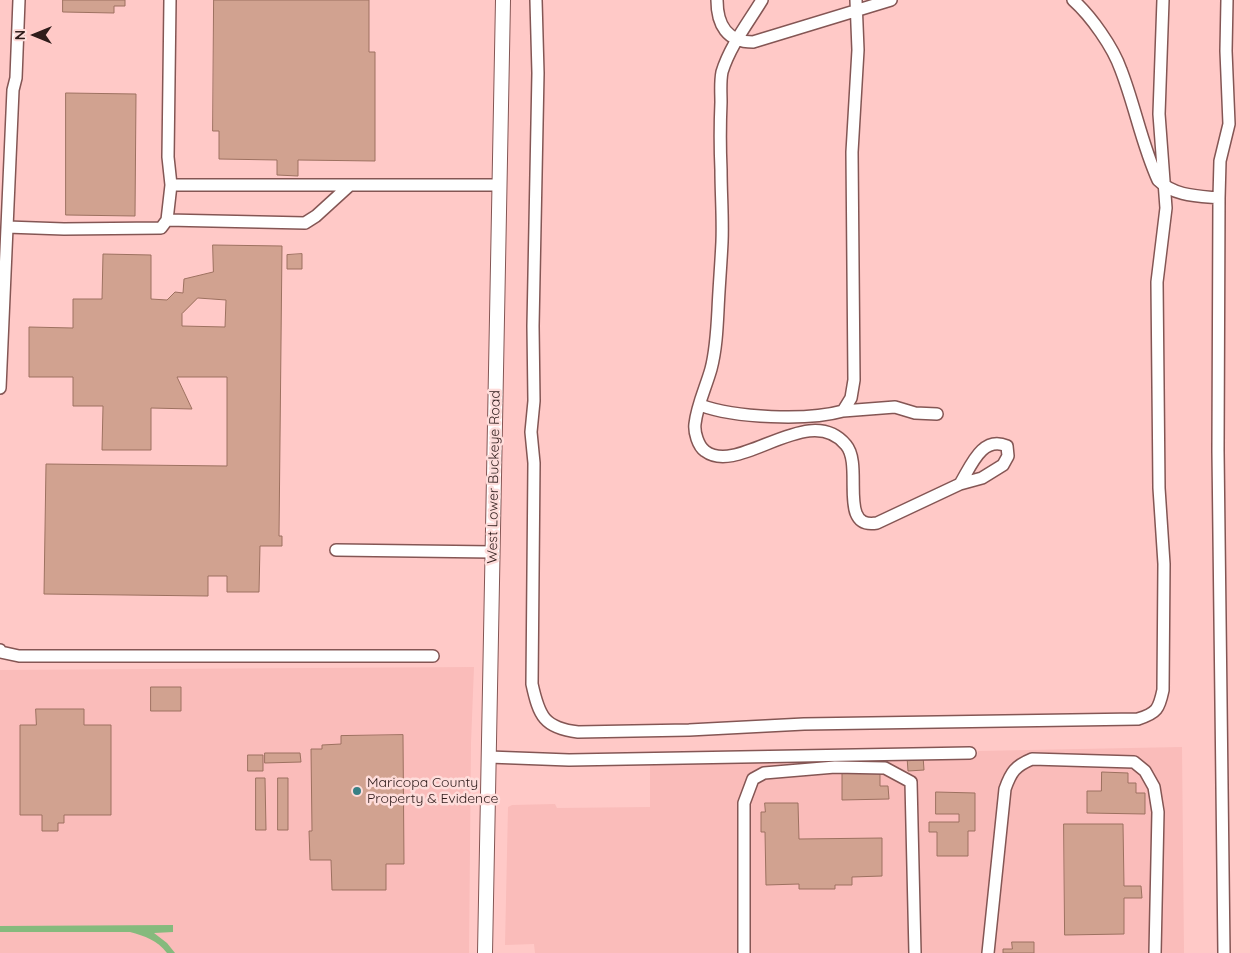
<!DOCTYPE html>
<html>
<head>
<meta charset="utf-8">
<style>
  body { margin:0 }
  #map { position:relative; width:1250px; height:953px; overflow:hidden; background:#ffc9c7; font-family:Quicksand,sans-serif }
  canvas { display:block }
  .north { position:absolute; left:10px; top:10px; width:50px; height:50px; -webkit-text-stroke:4px #fedddb; paint-order:stroke; rotate:270deg; font-size:14px; font-weight:700; line-height:20px; text-align:center; color:#2f1c1b }
  .north::after { content:''; display:block; margin:auto; width:18px; height:22px; background:#2f1c1b; clip-path:polygon(50% 0,100% 100%,50% 72%,0 100%) }
</style>
</head>
<body>
<div id="map">
<canvas width="1250" height="953"></canvas>
<div class="north">N</div>
</div>
<script>
const context = document.querySelector('canvas').getContext('2d');
context.lineJoin = 'round';
function fill(path, color) { context.fillStyle = color; context.fill(path, 'evenodd'); }
function stroke(path, color, width, dash) { context.strokeStyle = color; context.lineWidth = width; context.lineCap = dash ? 'butt' : 'round'; context.setLineDash(dash || []); context.stroke(path); }
function write(font, color, halo, rows, align = 'center') {
  context.font = font + ' Quicksand,sans-serif'; context.lineWidth = 5; context.setLineDash([]); context.textBaseline = 'middle'; context.strokeStyle = halo; context.fillStyle = color; for (const [text, x, y, turn = 0] of rows) {
    context.save(); context.translate(x, y); context.rotate((+turn || 0) * Math.PI / 180); context.textAlign = isNaN(turn) ? turn : align; if (halo) context.strokeText(text, 0, 0); context.fillText(text, 0, 0); context.restore();
  }
}
const built = new Path2D(`
  M474 667 471 743 469 953H0V670Z
  M1182 747 1184 953H535L534 944 505 945 508 807 512 805 555 804 557 808 650 807V762L977 756 978 751Z`);
const green = new Path2D(`
  M173 925V932L154 933 167 943 175 953H167C157 940 145 936 130 932H0V926Z`);
const building = new Path2D(`
  M63 0H125V6H114V13L63 12Z
  M214 0H369V52H375V161L298 160V176L277 175V160L219 159V131H213Z
  M66 93 136 94 135 216 66 215Z
  M213 245 282 246 279 536H282V546H260L259 592H227V576H208V596L44 594 46 464 227 466V377H177L192 409 151 408V450H102L103 406H73V377H29V327L73 328V299H102L103 254 151 255V299L167 300 175 292 183 293 184 279 213 272ZM198 298 226 300 225 327 182 326V314Z
  M302 254V269H287V255Z
  M151 687H181V711H151Z
  M36 709H84V725H111V815H64V823H58V831H42V815H20V725H36Z
  M403 735 404 864H386V890H332L331 860H310L309 831H312L311 749H322V745L341 744V736Z
  M265 753H300L301 762 265 763Z
  M248 755H263V771H248Z
  M923 756 924 770 908 771 907 757Z
  M880 769V786H888L889 799 842 800V770Z
  M1102 772 1128 773V783H1136V793H1145V814L1087 813V791H1101Z
  M256 778H265L266 830H256Z
  M278 778H288V830H278Z
  M936 792 975 793V831H968V856H937V832H929V822H959V814H936Z
  M765 803H798L799 839 882 838V876L852 877V885H835V889H799V884L766 885 765 832H761V812H765Z
  M1064 824H1123L1124 886H1141L1142 898H1124V934L1065 935Z
  M1012 942H1034V953H1003V949H1012Z`);
const minor = new Path2D(`
  M170 0 168 157 171 185H499
  M536 0 538 73 533 326 534 401 531 432 534 463 532 684C539 716 544 728 578 732L689 730 804 724 1138 719C1157 713 1159 709 1163 690L1164 564 1159 488 1157 282 1166 208 1159 114 1163 0
  M717 0C717 25 727 42 753 42L891 0
  M762 0C748 23 730 46 722 72 720 82 721 93 721 102 720 125 720 148 721 170 721 194 723 218 722 242 721 264 719 287 718 310 717 330 716 350 711 369 706 387 697 405 695 424 694 432 698 446 705 451 739 477 809 400 846 445 864 466 837 530 877 523L960 484 982 478 1003 465 1008 456 1007 446C982 435 971 466 960 484
  M1073 0C1091 16 1113 47 1121 70 1135 106 1142 145 1158 180 1174 196 1197 196 1219 198
  M167 220 305 223 316 216 350 185
  M7 227 64 229 161 228 167 220 171 185
  M0 388 13 90 16 78 19 0
  M700 405C735 418 807 421 843 411L851 398 854 380 852 152 858 50 856 0
  M843 411 895 407 915 413 937 414
  M336 550 493 552
  M0 650 1 652 19 656H433
  M489 757 569 760 970 753
  M744 953V803L753 779 764 773 835 767 885 768 911 782 915 953
  M988 953 1005 789C1011 772 1015 766 1032 759L1134 762 1145 771 1154 787 1158 812 1155 953
  M1224 953 1218 451 1219 198 1220 161 1229 124 1226 51 1227 0`);
const major = new Path2D(`
  M485 953 503 0`);
const markers = [
  [357,791,5,"#388085"]
];
const streetNames = [
  ["West Lower Buckeye Road",494,477,-89]
];
const poiNames = [
  ["Maricopa County",367,783],
  ["Property & Evidence",367,799]
];
fill(built, '#fabcba');
fill(green, '#85ba7d');
fill(building, '#d1a290');
stroke(building, '#9d7160', 1);
stroke(minor, '#845654', 14);
stroke(major, '#845654', 16);
stroke(minor, '#fff', 11);
stroke(major, '#fff', 14);
for (const [x, y, r, color] of markers) { const dot = new Path2D(); dot.arc(x, y, r, 0, 2 * Math.PI); context.fillStyle = color; context.fill(dot); stroke(dot, '#fedddb', 2); }
write('14px', '#2f1c1b', '#fedddb', streetNames);
write('14px', '#2f1c1b', '#fedddb', poiNames, 'left');
</script>
</body>
</html>
